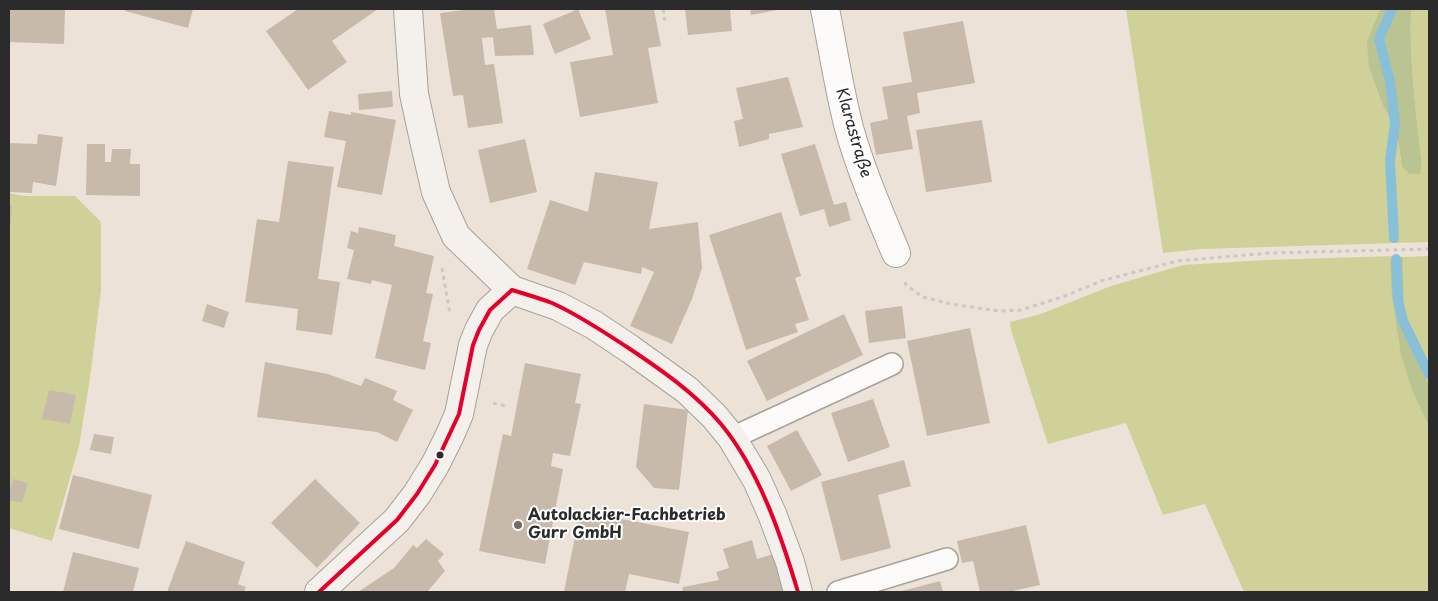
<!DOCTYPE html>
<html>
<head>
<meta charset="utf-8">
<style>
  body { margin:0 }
  #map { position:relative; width:1438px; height:601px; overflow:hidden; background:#ede2d7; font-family:"Playpen Sans",sans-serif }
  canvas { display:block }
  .frame { position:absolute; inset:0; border:10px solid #2b2b2b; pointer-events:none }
</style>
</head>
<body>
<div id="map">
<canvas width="1438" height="601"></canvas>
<div class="frame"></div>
</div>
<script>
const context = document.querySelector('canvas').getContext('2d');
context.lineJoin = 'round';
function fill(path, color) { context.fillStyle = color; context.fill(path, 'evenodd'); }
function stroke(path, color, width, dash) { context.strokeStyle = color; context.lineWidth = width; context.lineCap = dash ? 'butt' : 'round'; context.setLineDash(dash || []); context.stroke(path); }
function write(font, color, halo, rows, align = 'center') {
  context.font = font + ' "Playpen Sans",sans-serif'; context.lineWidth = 4; context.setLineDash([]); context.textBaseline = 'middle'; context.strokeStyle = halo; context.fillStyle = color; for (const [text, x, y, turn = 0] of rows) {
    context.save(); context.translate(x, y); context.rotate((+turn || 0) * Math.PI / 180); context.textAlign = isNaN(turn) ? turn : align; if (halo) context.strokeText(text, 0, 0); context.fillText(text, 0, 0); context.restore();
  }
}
const green = new Path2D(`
  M1126 9H1380L1376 19 1369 67 1381 101 1397 134 1402 167 1419 174 1422 165C1416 113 1409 61 1411 9H1429V242L1201 249 1163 253Z
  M9 193 23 196H75L101 222V290L90 378 79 446 52 541 9 528Z
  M1394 256 1390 260 1413 393 1429 427V592H1244L1205 504 1163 515 1126 423 1048 444 1011 330 1010 322 1041 314 1111 286 1183 265 1267 260Z
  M1429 256V385C1419 362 1409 337 1404 312 1401 293 1405 275 1403 257Z`);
const forest = new Path2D(`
  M1380 9H1411C1409 61 1416 113 1422 165L1420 174H1410L1402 167 1397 134 1381 101 1369 67 1367 42Z
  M1394 256 1403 257 1404 311 1417 355 1429 385V427L1413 393 1401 355 1392 295 1390 260Z`);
const stream = new Path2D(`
  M1392 9 1379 39 1390 81 1395 123 1390 161 1394 238
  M1396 259 1398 301 1403 321 1429 374`);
const building = new Path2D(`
  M9 9H65L64 44 9 42Z
  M125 9H193L188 28 125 11Z
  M298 9H378L332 41 347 62 308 90 266 31Z
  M472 9H494L497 29 531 25 534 55 495 56 493 37 482 38 485 65 494 64 503 123 468 128 463 95 453 96 440 13Z
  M578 9 591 39 555 54 543 24Z
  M605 9H654L661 46 648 48 658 103 580 117 570 62 613 55Z
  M685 9H730L732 31 688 35Z
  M750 9H777V10L751 15Z
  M963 21 975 83 917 93 920 113 907 116 913 149 876 155 870 123 888 119 882 87 912 82 903 32Z
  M788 77 803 127 769 134V139L739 147 734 121 743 119 736 88Z
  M392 91 393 107 359 110 358 94Z
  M329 111 351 115V112L396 120 382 195 337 187 346 141 324 137Z
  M982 120 992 182 926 192 916 130Z
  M38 134 63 137 56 186 33 182 32 193 9 192V143L37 144Z
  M525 139 537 192 490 203 478 150Z
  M87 144H105V162H111L112 149H131L130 164H140V196L86 195Z
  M815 144 834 205 846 202 851 220 829 227 824 209 800 216 781 154Z
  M288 161 334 167 318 279 340 282 332 335 296 330 298 309 245 302 257 219 279 222Z
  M595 172 658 182 649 229 698 222 702 268 692 299 672 344 630 326 654 272 642 267 641 274 584 262 575 285 527 269 550 200 588 212Z
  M9 205 12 206 10 227H9Z
  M781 212 801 276 795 278 809 320 795 324 798 332 746 350 709 235Z
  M359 227 396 235 394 246 434 256 426 293 433 294 423 341 431 343 425 370 375 358 392 285 372 280 371 284 347 279 354 250 347 248 351 231 358 233Z
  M207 304 229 312 224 328 202 321Z
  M902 306 906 338 869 343 865 311Z
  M844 314 863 355 767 401 747 361Z
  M970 328 990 423 927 436 907 341Z
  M265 362 328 374 361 386 365 378 397 391 393 400 413 410 397 442 377 432 257 417Z
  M525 363 581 374 575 403 581 404 570 456 553 453 551 466 563 469 545 564 479 551 503 434 511 436Z
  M49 390 76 395 70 424 42 419Z
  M873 399 890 447 848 462 831 413Z
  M644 404 688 410 679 490 654 488 636 467Z
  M797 430 822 475 791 491 767 446Z
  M94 434 114 437 111 454 90 450Z
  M904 460 911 486 878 495 891 548 841 561 821 482Z
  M73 475 152 495 139 549 59 529Z
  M13 479 28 483 22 503 9 500V494Z
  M315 479 360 523 317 568 271 523Z
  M580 511 689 532 679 584 629 574 625 592H564Z
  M1026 525 1040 585 1008 592H980L973 561 962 563 957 541Z
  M426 539 444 554 438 561 445 571 427 592H358L394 568 413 545 417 548Z
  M752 540 757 559 773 554 785 592H682L683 587 719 580 716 572 729 568 723 549Z
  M186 541 245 562 238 584 246 587 244 592H167Z
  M73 552 139 568 133 592H63Z
  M940 581 943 592H898Z`);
const path = new Path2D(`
  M663 9 665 21
  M442 268 450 314
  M905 282 906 285 923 297 951 304 999 311 1021 310 1065 296 1101 281 1177 261 1269 253 1429 249
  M493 403 506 406`);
const lane = new Path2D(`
  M732 438 892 364
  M838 592 947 559`);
const street = new Path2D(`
  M825 9C833 49 839 89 849 128 861 171 879 212 896 253`);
const secondary = new Path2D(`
  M408 9 414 94 424 140 436 192 456 236 512 290 558 306 594 325 630 349 687 390 714 416 732 438 757 480 772 514 790 562 798 592
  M319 592 397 520 417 494 435 465 450 435 459 414 473 345 479 330 490 310 512 290`);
const bus1 = new Path2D(`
  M512 290C525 294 539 298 552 303 579 315 602 331 627 347 660 369 695 393 721 424 759 470 781 535 798 592
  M319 592 397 520 417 494 435 465 459 414 473 345 479 330 490 310 512 290`);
const markers = [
  [440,455,4.5,"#2b2b2b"],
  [518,525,5,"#6f6b67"]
];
const streetNames = [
  ["Klarastraße",853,133,74]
];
const poiNames = [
  ["Autolackier-Fachbetrieb",528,516],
  ["Gurr GmbH",528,534]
];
fill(green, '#cfd198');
fill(forest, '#bac392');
stroke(stream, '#89c0d9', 10);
fill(building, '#c8baab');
stroke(lane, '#a7a19a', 24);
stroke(street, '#a7a19a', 30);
stroke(secondary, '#a7a19a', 30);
stroke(path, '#cbc8c6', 3, [4, 4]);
stroke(lane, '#fcfbf9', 21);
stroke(street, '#fcfbf9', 28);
stroke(secondary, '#f4f0eb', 28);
stroke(bus1, '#e4002b', 4);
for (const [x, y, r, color] of markers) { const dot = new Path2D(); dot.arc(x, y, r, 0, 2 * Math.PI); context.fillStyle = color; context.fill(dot); stroke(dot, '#fff', 2); }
write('16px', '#2b2b2b', '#fff', streetNames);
write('bold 16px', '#2b2b2b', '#fff', poiNames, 'left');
</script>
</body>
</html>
